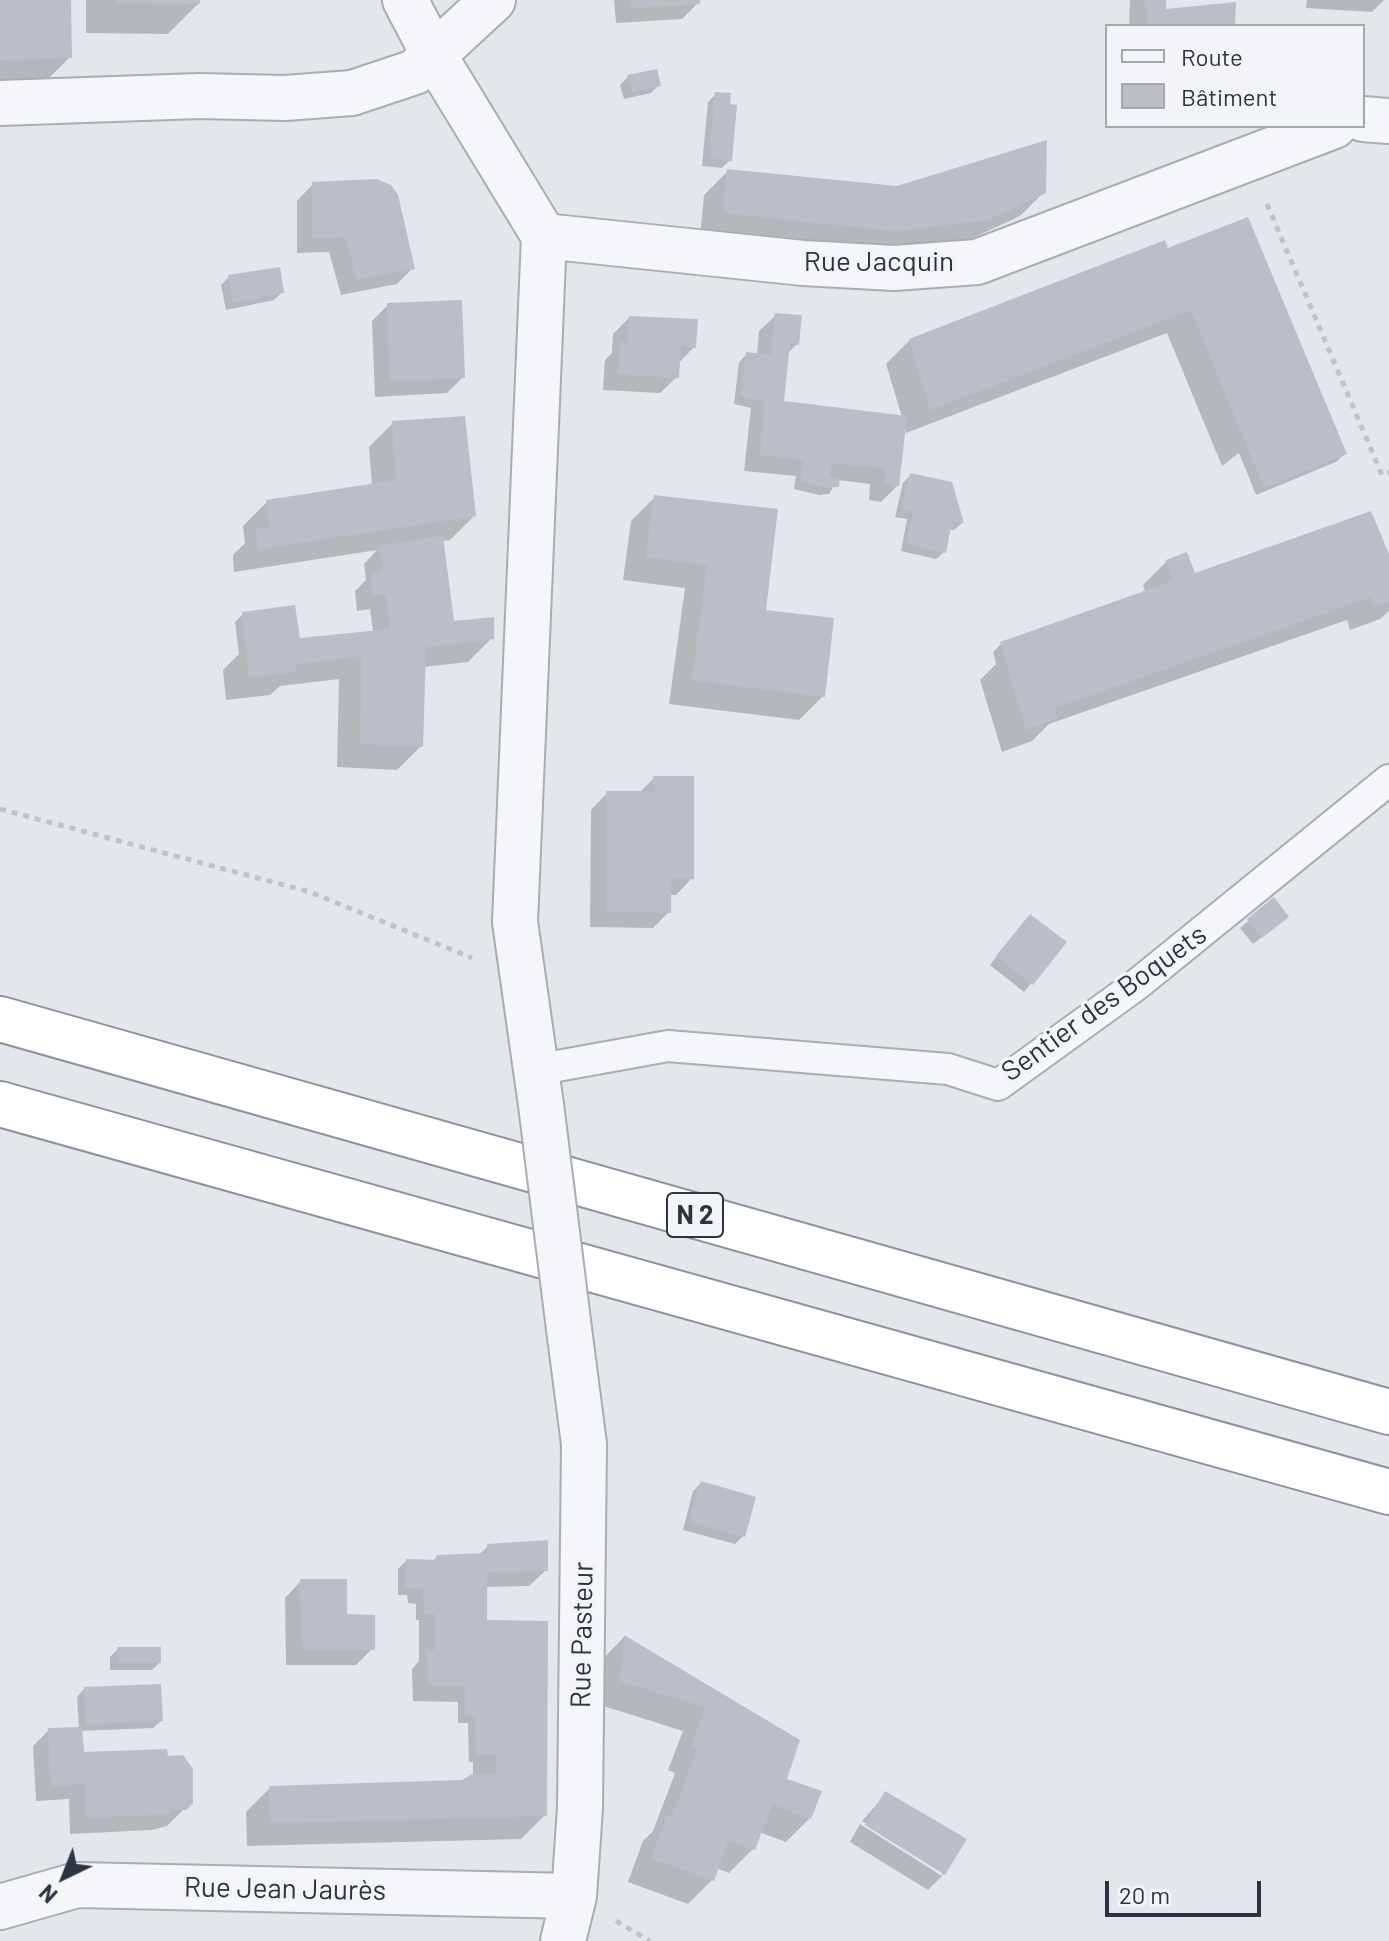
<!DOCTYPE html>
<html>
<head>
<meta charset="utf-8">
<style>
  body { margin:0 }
  #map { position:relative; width:1389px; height:1941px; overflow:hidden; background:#e3e6ea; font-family:Barlow,sans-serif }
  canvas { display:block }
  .legend { position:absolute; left:1105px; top:24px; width:260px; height:104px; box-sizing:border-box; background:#f3f4f7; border:2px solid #a3a7ae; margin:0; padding:10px 14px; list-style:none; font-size:24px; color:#2c3341 }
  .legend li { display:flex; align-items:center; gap:16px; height:40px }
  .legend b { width:40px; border:2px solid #a3a7ae }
  .north { position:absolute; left:24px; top:1837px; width:80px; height:80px; -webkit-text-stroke:6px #f3f4f7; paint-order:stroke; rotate:223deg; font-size:22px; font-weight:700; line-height:32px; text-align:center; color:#2c3341 }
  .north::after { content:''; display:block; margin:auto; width:28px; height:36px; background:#2c3341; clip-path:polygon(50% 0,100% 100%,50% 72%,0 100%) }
  .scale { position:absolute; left:1105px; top:1881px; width:156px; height:36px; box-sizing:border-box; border:4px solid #2c3341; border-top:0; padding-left:10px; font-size:24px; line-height:28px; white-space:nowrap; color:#2c3341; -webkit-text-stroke:6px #f3f4f7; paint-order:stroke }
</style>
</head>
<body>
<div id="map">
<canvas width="1389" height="1941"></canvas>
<ul class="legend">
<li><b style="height:10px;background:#f5f6f9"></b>Route</li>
<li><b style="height:22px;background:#babfc7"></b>Bâtiment</li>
</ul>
<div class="north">N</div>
<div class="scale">20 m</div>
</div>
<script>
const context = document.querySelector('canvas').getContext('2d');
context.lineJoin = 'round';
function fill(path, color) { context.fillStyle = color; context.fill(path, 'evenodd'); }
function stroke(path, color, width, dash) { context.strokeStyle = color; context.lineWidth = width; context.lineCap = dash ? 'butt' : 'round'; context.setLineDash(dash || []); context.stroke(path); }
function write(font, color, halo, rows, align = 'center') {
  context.font = font + ' Barlow,sans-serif'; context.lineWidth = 7; context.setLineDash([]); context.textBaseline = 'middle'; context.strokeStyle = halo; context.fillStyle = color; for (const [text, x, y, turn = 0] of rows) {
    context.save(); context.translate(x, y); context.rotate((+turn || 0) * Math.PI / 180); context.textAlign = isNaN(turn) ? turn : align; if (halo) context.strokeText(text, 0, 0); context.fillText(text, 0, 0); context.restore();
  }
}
const shadow = new Path2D(`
  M0 0H69L70 57 46 81 0 83Z
  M86 0H198V4L168 34 86 33Z
  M614 0H698V3L682 19 616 23Z
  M1130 0H1164V11L1233 26H1129Z
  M1307 0H1384L1372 12 1306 8Z
  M628 77 659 85 651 93 624 99 620 85Z
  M716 94 730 160 722 168 702 166 708 102Z
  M728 171 897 188 1044 192 1020 216 962 243 870 254 700 236 704 195Z
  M313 184 413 268 397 284 341 295 329 252 297 253V201Z
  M1167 250 1344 454 1336 462 1256 495 1239 453 1222 466 1167 333 906 433 904 424 897 486 881 502 869 500 870 484 838 480 829 494 819 495 794 489 796 476 744 471 751 408 734 404 739 362 747 354 757 355 759 331 776 315 797 344 787 354 782 403 902 417 886 364 910 340Z
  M229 277 282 292 274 300 226 310 221 285Z
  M388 305 463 377 447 393 375 397 372 321Z
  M629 318 694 347 678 364 677 377 660 393 603 390 605 360 612 353 613 334Z
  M393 423 474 516 450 540 442 541 452 621 492 638 468 662 423 667 421 746 397 770 337 767 339 679 280 686 270 695 226 700 223 670 239 654 235 622 243 614 294 641 373 632 370 609 357 611 355 591 366 580 364 564 377 550 234 572 233 555 245 543 243 526 267 502 372 486 369 447Z
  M911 475 950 484 962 523 954 530 949 529 944 552 936 559 901 551 907 519 895 517 903 483Z
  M655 497 763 611 823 696 799 720 669 704 685 588 623 580 631 521Z
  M1389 559V611L1380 619 1350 630 1347 620 1049 724 1032 741 1002 752 980 680 996 664 993 652 1001 644 1145 591 1143 585 1167 561 1194 577Z
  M654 778 692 878 676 895H669V912L653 928 590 927 591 810 607 793H639Z
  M1273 900 1278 925 1253 944 1240 928Z
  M1022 924 1064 943 1024 992 990 965Z
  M701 1483 743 1536 735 1544 683 1530 693 1491Z
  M488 1546 546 1570 529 1586 485 1587V1622L545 1815 521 1839 247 1846 246 1812 270 1788 463 1782 473 1776V1762H469L468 1723H458V1702L413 1701 412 1669 419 1661V1620H416V1604L408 1603 407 1595H398V1569L406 1561 432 1562 437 1557 480 1554Z
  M301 1581 345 1616 372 1649 356 1665H286L285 1598Z
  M624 1637 798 1741 785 1780 810 1818 786 1842 759 1832 753 1849 729 1873 716 1868 712 1880 688 1904 628 1882 643 1841 653 1831 675 1773 668 1770 683 1731 597 1704 601 1661Z
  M118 1649 159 1663 152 1670H110V1657Z
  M84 1689 161 1721 153 1728 80 1731 82 1755 191 1802 167 1826 152 1830 70 1834 69 1799 36 1801 33 1746 49 1730 79 1729 77 1697Z
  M886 1794 964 1840 942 1876V1871L862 1821Z
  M860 1824 942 1876 928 1890 850 1842Z`);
const building = new Path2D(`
  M0 0H71L72 58 0 60Z
  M116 0H200V4L115 3Z
  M631 0H700V4L631 8Z
  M1145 0H1166V9L1236 2 1235 26H1148Z
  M657 69 661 86 632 92 627 75Z
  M715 92 731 93 730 104 737 105 732 161 709 158Z
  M1047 140 1046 193 988 220 895 231 723 213 727 169 897 186Z
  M376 179 391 185 398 195 415 269 357 279 345 237 313 238 312 182Z
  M1248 217 1347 454 1264 488 1191 310 930 410 909 339 1165 240 1168 248Z
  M280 267 284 293 233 303 228 275Z
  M462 300 465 378 390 381 387 303Z
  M775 313 802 315 799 345 790 343 784 401 907 416 899 486 885 484 886 468 831 463 829 477 840 478 839 487 828 488 801 481 803 460 760 455 765 401 741 397 746 352 771 355Z
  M629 316 698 319 696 348 681 346 679 378 618 374 620 342 628 343Z
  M465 416 476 516 258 549 256 529 270 527 266 500 396 480 392 421Z
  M910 473 952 482 964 523 952 521 946 553 907 544 913 512 902 509Z
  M654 495 778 509 766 610 834 618 825 697 692 680 707 565 646 557Z
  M1371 511 1389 554V602L1374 607 1371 597 1054 708 1058 718 1026 730 1000 642 1173 581 1166 560 1187 552 1195 573Z
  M443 536 454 621 494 617V639L426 647 423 747 360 744 362 656 295 664 296 672 249 677 242 612 295 605 300 638 390 629 386 594 373 595 370 573 383 571 379 546Z
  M653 776H694V879H671V913L606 911V791H654Z
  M1274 897 1289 917 1262 938 1247 919Z
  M1030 914 1067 942 1033 985 996 956Z
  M701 1481 756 1497 745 1537 689 1522Z
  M548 1540V1571L487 1572V1620L548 1621 547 1816 270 1823 269 1786 462 1780 472 1774H497L496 1755H476L475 1716H465V1686H428L427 1650H435V1614L424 1613 423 1588H405L406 1559 437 1560 436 1555 487 1553V1544Z
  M300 1579H347V1614L375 1615V1650L302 1649Z
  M624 1635 800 1740 787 1779 822 1791 811 1819 772 1804 755 1850 728 1840 714 1881 651 1858 667 1815 672 1817 697 1749 691 1747 705 1707 620 1681Z
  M117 1647H161V1663H118Z
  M161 1684 163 1721 86 1724 84 1687Z
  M82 1727 84 1752 167 1749 168 1756 183 1755 193 1769V1803L186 1810H170V1814L86 1818 85 1784 51 1786 48 1728Z
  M885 1791 967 1839 945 1875 865 1825Z`);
const path = new Path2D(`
  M1267 204 1382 475 1389 472
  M0 809 310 892 472 958
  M616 1921 650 1941`);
const lane = new Path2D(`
  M535 1070 668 1046 948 1069 998 1085 1135 986 1389 780`);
const street = new Path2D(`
  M405 0 435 57 544 236 515 922 541 1105
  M0 103 199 96 285 98 352 93 415 72 493 0
  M1363 119 1389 121
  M544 236 803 263 894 268 977 262 1334 126
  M0 1907 77 1885 574 1896
  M563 1941 574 1896 580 1808 584 1444 569 1329`);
const highway = new Path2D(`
  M0 1019 1389 1412
  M0 1104 1389 1492`);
const streetBridge = new Path2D(`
  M541 1105 569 1329`);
const shields = [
  [695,1215,56]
];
const shieldNames = [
  ["N 2",695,1215]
];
const streetNames = [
  ["Rue Jacquin",879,262],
  ["Sentier des Boquets",1104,1003,-36],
  ["Rue Pasteur",582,1635,-89],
  ["Rue Jean Jaurès",285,1889,1]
];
fill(shadow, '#0003');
fill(building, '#babfc7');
stroke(lane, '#a8adb4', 34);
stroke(street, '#a8adb4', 48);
stroke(highway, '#8b93a0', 48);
stroke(path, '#c1c3c9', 5, [6, 6]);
stroke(lane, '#f5f6f9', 30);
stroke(street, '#f5f6f9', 44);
stroke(highway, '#fff', 44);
stroke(streetBridge, '#a8adb4', 48, []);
stroke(streetBridge, '#f5f6f9', 44);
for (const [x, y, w] of shields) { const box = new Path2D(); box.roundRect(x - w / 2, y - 22, w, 44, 6); context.fillStyle = '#f3f4f7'; context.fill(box); stroke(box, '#2c3341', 2); }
write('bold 26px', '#2c3341', null, shieldNames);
write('28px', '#2c3341', '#f3f4f7', streetNames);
</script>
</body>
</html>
